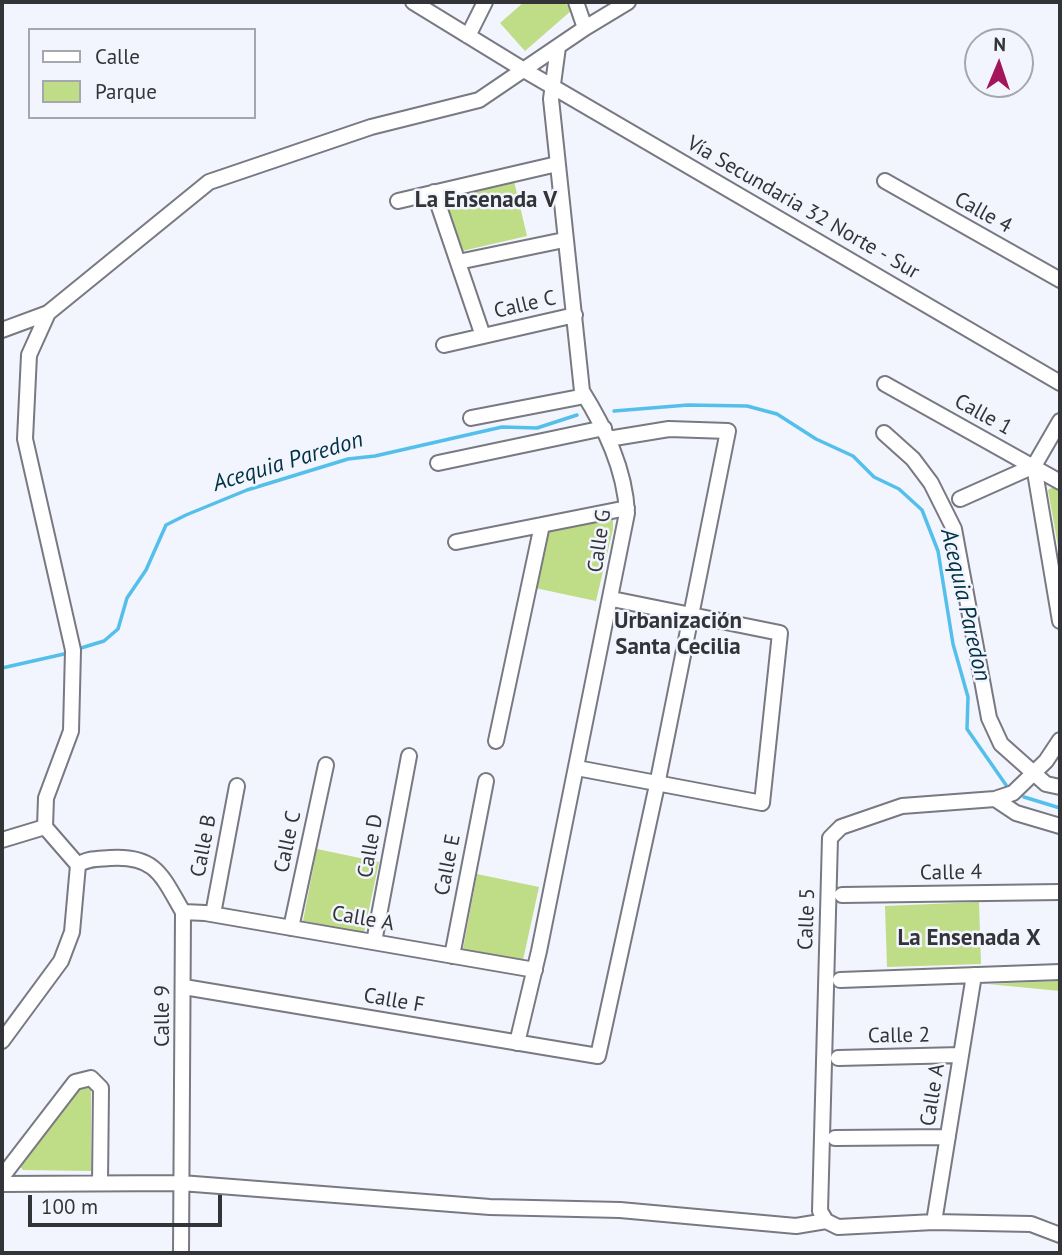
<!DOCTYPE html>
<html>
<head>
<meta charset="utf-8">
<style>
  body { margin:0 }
  #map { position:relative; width:1062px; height:1255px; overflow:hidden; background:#f2f4fe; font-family:"PT Sans",sans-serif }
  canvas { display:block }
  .frame { position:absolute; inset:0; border:4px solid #333437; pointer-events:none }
  .legend { position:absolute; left:28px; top:28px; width:228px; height:91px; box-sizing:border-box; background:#f2f4fe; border:2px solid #a6a7ae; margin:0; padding:9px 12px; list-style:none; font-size:21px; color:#333437 }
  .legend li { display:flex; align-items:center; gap:14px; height:35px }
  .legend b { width:35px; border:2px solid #a6a7ae }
  .north { position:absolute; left:964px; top:28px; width:70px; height:70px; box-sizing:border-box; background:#f2f4fe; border:2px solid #a6a7ae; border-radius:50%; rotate:2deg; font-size:19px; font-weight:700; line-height:28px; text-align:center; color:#333437 }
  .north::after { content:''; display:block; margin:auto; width:24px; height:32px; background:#a3165c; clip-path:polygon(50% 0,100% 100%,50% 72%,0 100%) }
  .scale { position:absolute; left:28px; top:1195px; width:194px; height:32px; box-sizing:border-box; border:4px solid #333437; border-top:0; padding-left:9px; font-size:21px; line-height:24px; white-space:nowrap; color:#333437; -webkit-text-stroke:5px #f2f4fe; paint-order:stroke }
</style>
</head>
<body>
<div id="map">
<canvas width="1062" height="1255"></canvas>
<div class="frame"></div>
<ul class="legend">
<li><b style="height:9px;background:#fff"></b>Calle</li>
<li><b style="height:19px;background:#bfdc87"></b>Parque</li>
</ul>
<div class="north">N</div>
<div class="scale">100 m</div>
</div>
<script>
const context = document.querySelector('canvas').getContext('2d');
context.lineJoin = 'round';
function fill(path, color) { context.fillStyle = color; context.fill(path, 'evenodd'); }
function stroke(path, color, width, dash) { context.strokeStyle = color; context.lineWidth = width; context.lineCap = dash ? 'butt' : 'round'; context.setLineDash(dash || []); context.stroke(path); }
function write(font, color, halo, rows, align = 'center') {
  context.font = font + ' "PT Sans",sans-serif'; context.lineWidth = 5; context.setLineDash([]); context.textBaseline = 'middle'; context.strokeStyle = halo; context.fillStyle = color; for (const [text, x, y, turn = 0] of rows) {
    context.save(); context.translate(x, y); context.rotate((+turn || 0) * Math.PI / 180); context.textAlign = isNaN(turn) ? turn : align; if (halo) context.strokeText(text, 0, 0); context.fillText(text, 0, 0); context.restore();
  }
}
const green = new Path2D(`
  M524 2H564L572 10 525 51 500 23Z
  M514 181 527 236 462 251 445 203 447 195Z
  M1055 486 1060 489V557L1048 490Z
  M606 518 613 520V529L596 601 535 588 544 531Z
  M317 849 379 862 364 933 303 921Z
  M477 874 539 887 523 960 463 949Z
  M979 902 981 964 887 967 885 906Z
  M1058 981 1060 991 988 984Z
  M78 1083H88L91 1088V1171L23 1170 17 1163Z`);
const stream = new Path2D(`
  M614 411 688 405 747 406 777 414 816 439 853 456 874 477 899 489 922 510 938 551 953 644 968 697 967 729 1006 785
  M81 648 104 641 118 629 127 598 146 570 166 525 186 515 247 490 348 459 375 456 502 427 537 428 577 415
  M2 668 64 654
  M1024 797 1060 808`);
const minor = new Path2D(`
  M413 2 524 70 1060 383
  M576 2 585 28
  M468 36 485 2
  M885 181 1060 280
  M434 192 483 336
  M398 201 557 164
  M458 262 564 240
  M48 313 29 355 25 439 73 650 71 731 46 798 45 827 78 865
  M2 330 48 313 209 182 371 127 479 100 585 28 628 2
  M444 345 575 315
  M885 384 1060 482
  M471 418 585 396
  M1060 421 1034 466 1060 621
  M884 433 913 459 931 483 954 529 989 718 1001 744 1046 784 1060 787
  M438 463 604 428
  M960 499 1034 466
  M456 542 627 508
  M496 741 542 525
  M577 768 762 803 780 633 612 599
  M995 799 1016 813 1060 826
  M2 840 45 827
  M78 865C87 858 99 859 110 858 156 855 162 876 183 912L181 1253
  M842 895 1060 892
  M183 912 205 913 535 970
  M213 914 237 786
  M291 928 326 765
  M374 942 409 756
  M452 956 486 781
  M840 980 1060 972
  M184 987 598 1056 657 785 728 431 669 429 608 439
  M2 1041 61 961 72 932 78 865
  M517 1043 539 951 627 513C625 469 605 428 582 391L551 99 558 47
  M838 1058 961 1055
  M835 1138 948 1137
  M2 1177 75 1082 91 1078 101 1088 100 1183
  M2 1184 181 1183 490 1207 620 1210 796 1226 826 1221
  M826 1221 820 1211 830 838 841 827 902 806 995 799 1013 793 1046 761 1060 740
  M826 1221 838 1227 934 1222 1031 1224 1060 1235
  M934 1222 974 975`);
const streetNames = [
  ["Vía Secundaria 32 Norte - Sur",803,208,30],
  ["Calle 4",983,213,29],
  ["Calle C",525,305,-13],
  ["Calle 1",983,415,29],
  ["Calle G",600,541,-82],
  ["Calle C",288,842,-78],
  ["Calle B",204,846,-79],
  ["Calle D",371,846,-80],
  ["Calle E",448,865,-79],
  ["Calle 4",951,873,-1],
  ["Calle A",363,919,10],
  ["Calle 5",807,919,-88],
  ["Calle F",394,1001,10],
  ["Calle 9",163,1016,-90],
  ["Calle 2",899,1036,-1],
  ["Calle A",933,1095,-81]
];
const neighbourhoodNames = [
  ["La Ensenada V",486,200],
  ["Urbanización",678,621],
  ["Santa Cecilia",678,647],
  ["La Ensenada X",969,938]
];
const waterNames = [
  ["Acequia Paredon",288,462,-17],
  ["Acequia Paredon",965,605,77]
];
fill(green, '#bfdc87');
stroke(stream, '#54bfea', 3.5);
stroke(minor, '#787981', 18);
stroke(minor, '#fff', 14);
write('21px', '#333437', '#f2f4fe', streetNames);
write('bold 23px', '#333437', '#f2f4fe', neighbourhoodNames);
write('italic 23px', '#003244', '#f2f4fe', waterNames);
</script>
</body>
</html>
